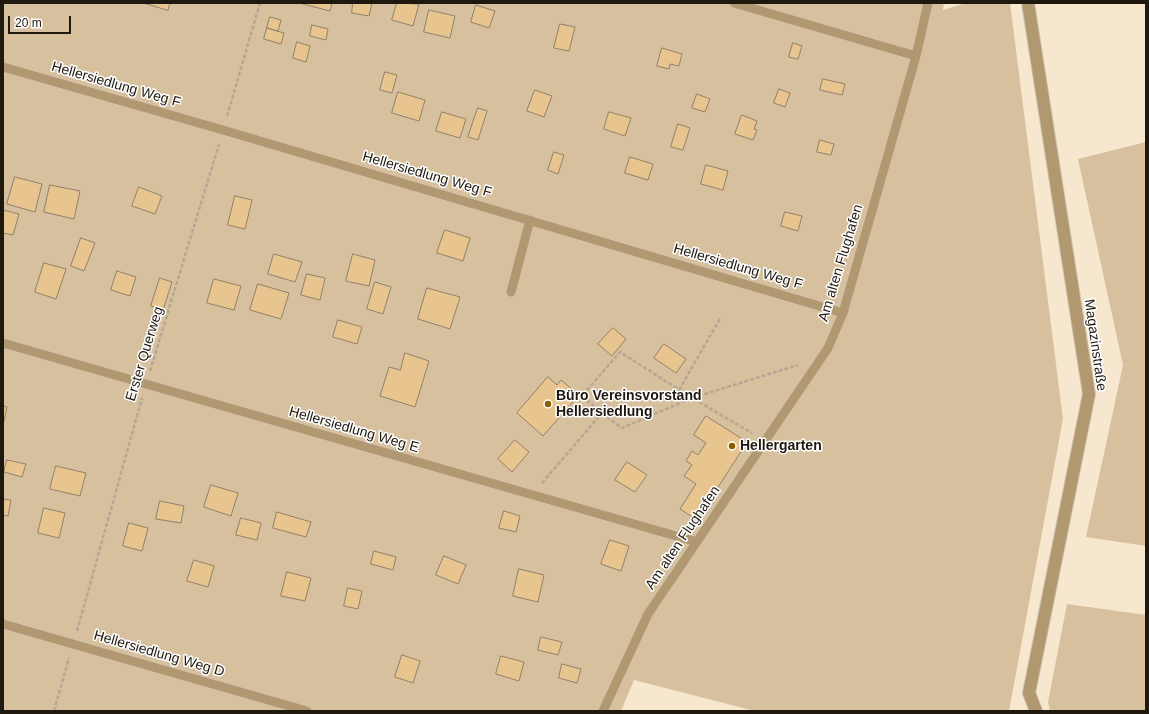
<!DOCTYPE html>
<html>
<head>
<meta charset="utf-8">
<style>
  body { margin:0 }
  #map { position:relative; width:1149px; height:714px; overflow:hidden; background:#f8e7cf; font-family:Helvetica,sans-serif }
  canvas { display:block }
  .frame { position:absolute; inset:0; border:4px solid #1e180f; pointer-events:none }
  .scale { position:absolute; left:8px; top:16px; width:63px; height:18px; box-sizing:border-box; border:2px solid #1e180f; border-top:0; padding-left:5px; font-size:12px; line-height:14px; white-space:nowrap; color:#1e180f; -webkit-text-stroke:3px #fff; paint-order:stroke }
</style>
</head>
<body>
<div id="map">
<canvas width="1149" height="714"></canvas>
<div class="frame"></div>
<div class="scale">20 m</div>
</div>
<script>
const context = document.querySelector('canvas').getContext('2d');
context.lineJoin = 'round';
function fill(path, color) { context.fillStyle = color; context.fill(path, 'evenodd'); }
function stroke(path, color, width, dash) { context.strokeStyle = color; context.lineWidth = width; context.lineCap = dash ? 'butt' : 'round'; context.setLineDash(dash || []); context.stroke(path); }
function write(font, color, halo, rows, align = 'center') {
  context.font = font + ' Helvetica,sans-serif'; context.lineWidth = 3; context.setLineDash([]); context.textBaseline = 'middle'; context.strokeStyle = halo; context.fillStyle = color; for (const [text, x, y, turn = 0] of rows) {
    context.save(); context.translate(x, y); context.rotate((+turn || 0) * Math.PI / 180); context.textAlign = isNaN(turn) ? turn : align; if (halo) context.strokeText(text, 0, 0); context.fillText(text, 0, 0); context.restore();
  }
}
const green = new Path2D(`
  M3 3H944L943 10 966 3H1010L1063 419 1009 711H755L634 680 621 711H3Z
  M1146 142V546L1086 537 1123 365 1078 159Z
  M1067 604 1146 615V711H1050L1048 702Z`);
const building = new Path2D(`
  M144 3H170L168 10Z
  M303 3H332L330 11 303 4Z
  M353 3H372L369 16 352 13Z
  M397 3 419 4 413 26 392 20Z
  M476 5 495 11 489 28 471 22Z
  M429 10 455 16 450 38 424 32Z
  M270 17 281 20 278 31 267 28Z
  M560 24 575 27 569 51 554 48Z
  M312 25 328 29 326 40 310 36Z
  M267 28 284 33 281 44 264 39Z
  M297 42 310 46 306 62 293 58Z
  M793 43 802 46 798 59 789 57Z
  M662 48 682 54 679 66 670 64 669 69 657 66Z
  M385 72 397 75 392 93 380 90Z
  M823 79 845 84 842 95 820 90Z
  M779 89 790 93 785 107 774 103Z
  M535 90 552 96 544 117 527 111Z
  M398 92 425 100 419 121 392 113Z
  M697 94 710 99 705 112 692 108Z
  M478 108 487 111 478 140 468 137Z
  M442 112 466 119 460 138 436 131Z
  M609 112 631 118 625 136 604 129Z
  M742 115 757 121 754 129 757 130 753 140 735 134Z
  M678 124 690 128 683 150 671 147Z
  M820 140 834 144 831 155 817 152Z
  M554 152 564 155 558 174 548 170Z
  M630 157 653 164 648 180 625 173Z
  M706 165 728 171 723 190 701 184Z
  M15 177 42 184 35 212 7 204Z
  M50 185 80 191 74 219 44 212Z
  M139 187 162 196 155 214 132 206Z
  M235 196 252 200 245 229 228 225Z
  M3 210 19 214 13 235 3 233Z
  M785 212 802 216 798 231 781 226Z
  M445 230 470 238 463 261 437 253Z
  M81 238 95 243 84 271 71 266Z
  M274 254 302 262 295 282 268 274Z
  M353 254 375 260 369 286 346 281Z
  M44 263 66 269 56 299 35 292Z
  M117 271 136 277 130 296 111 290Z
  M307 274 325 278 320 300 301 295Z
  M160 278 172 282 163 310 151 306Z
  M214 279 241 286 234 310 207 303Z
  M375 282 391 287 383 314 367 309Z
  M258 284 289 293 281 319 250 310Z
  M427 288 460 297 450 329 418 319Z
  M338 320 362 327 357 344 333 337Z
  M613 328 626 339 612 356 598 344Z
  M664 344 686 359 676 373 654 358Z
  M405 353 429 361 415 407 380 396 389 367 400 370Z
  M548 377 557 385 561 380 579 395 543 436 517 413Z
  M3 406 7 407 4 421H3Z
  M706 416 747 442 697 520 680 509 696 484 684 476 692 465 686 461 692 451 698 455 706 443 694 435Z
  M515 440 529 452 512 472 498 459Z
  M7 460 26 464 22 477 4 472Z
  M627 462 647 475 635 492 615 480Z
  M56 466 86 473 80 496 50 489Z
  M211 485 238 493 231 516 204 507Z
  M3 499 11 500 8 516 3 515Z
  M160 501 184 506 181 523 156 519Z
  M44 508 65 513 59 538 38 533Z
  M504 511 520 516 516 532 499 528Z
  M277 512 311 522 306 537 273 528Z
  M241 518 261 523 257 540 236 535Z
  M129 523 148 528 142 551 123 546Z
  M610 540 629 546 621 571 601 564Z
  M374 551 396 557 393 570 371 564Z
  M444 556 466 565 458 584 436 575Z
  M194 560 214 566 208 587 187 581Z
  M519 569 544 575 538 602 513 596Z
  M287 572 311 578 305 601 281 596Z
  M348 588 362 591 358 609 344 606Z
  M541 637 562 642 558 655 538 650Z
  M402 655 420 661 413 683 395 677Z
  M501 656 524 662 519 681 496 674Z
  M562 664 581 669 577 683 559 678Z`);
const path = new Path2D(`
  M227 116 260 3
  M150 371 219 144
  M679 390 721 317
  M602 413 622 428 692 398 798 365
  M542 483 602 413 582 396 620 352 692 398 752 433
  M77 631 142 398
  M54 711 69 658`);
const lane = new Path2D(`
  M734 3 916 56
  M3 67 223 130 843 313
  M511 292 530 220
  M3 343 697 542
  M3 624 307 711
  M603 711 648 614 828 348 843 313 916 56 928 3`);
const street = new Path2D(`
  M1028 3 1089 394 1029 693 1036 711`);
const markers = [
  [548,404,4,"#895f00"],
  [732,446,4,"#895f00"]
];
const streetNames = [
  ["Hellersiedlung Weg F",116,85,16],
  ["Hellersiedlung Weg F",427,175,16],
  ["Am alten Flughafen",841,263,-73],
  ["Hellersiedlung Weg F",738,267,16],
  ["Magazinstraße",1095,345,82],
  ["Erster Querweg",145,354,-73],
  ["Hellersiedlung Weg E",354,430,16],
  ["Am alten Flughafen",683,538,-56],
  ["Hellersiedlung Weg D",159,654,16]
];
const poiNames = [
  ["Büro Vereinsvorstand",556,396],
  ["Hellersiedlung",556,412],
  ["Hellergarten",740,446]
];
fill(green, '#d7c09d');
fill(building, '#e8c58f');
stroke(building, '#91826b', 1);
stroke(lane, '#d1c2ac', 11);
stroke(street, '#d1c2ac', 14);
stroke(path, '#b5a794', 2.5, [4, 2]);
stroke(lane, '#b29870', 9);
stroke(street, '#b29870', 12);
for (const [x, y, r, color] of markers) { const dot = new Path2D(); dot.arc(x, y, r, 0, 2 * Math.PI); context.fillStyle = color; context.fill(dot); stroke(dot, '#fff', 1.5); }
write('14px', '#1e180f', '#fff', streetNames);
write('bold 14px', '#1e180f', '#fff', poiNames, 'left');
</script>
</body>
</html>
